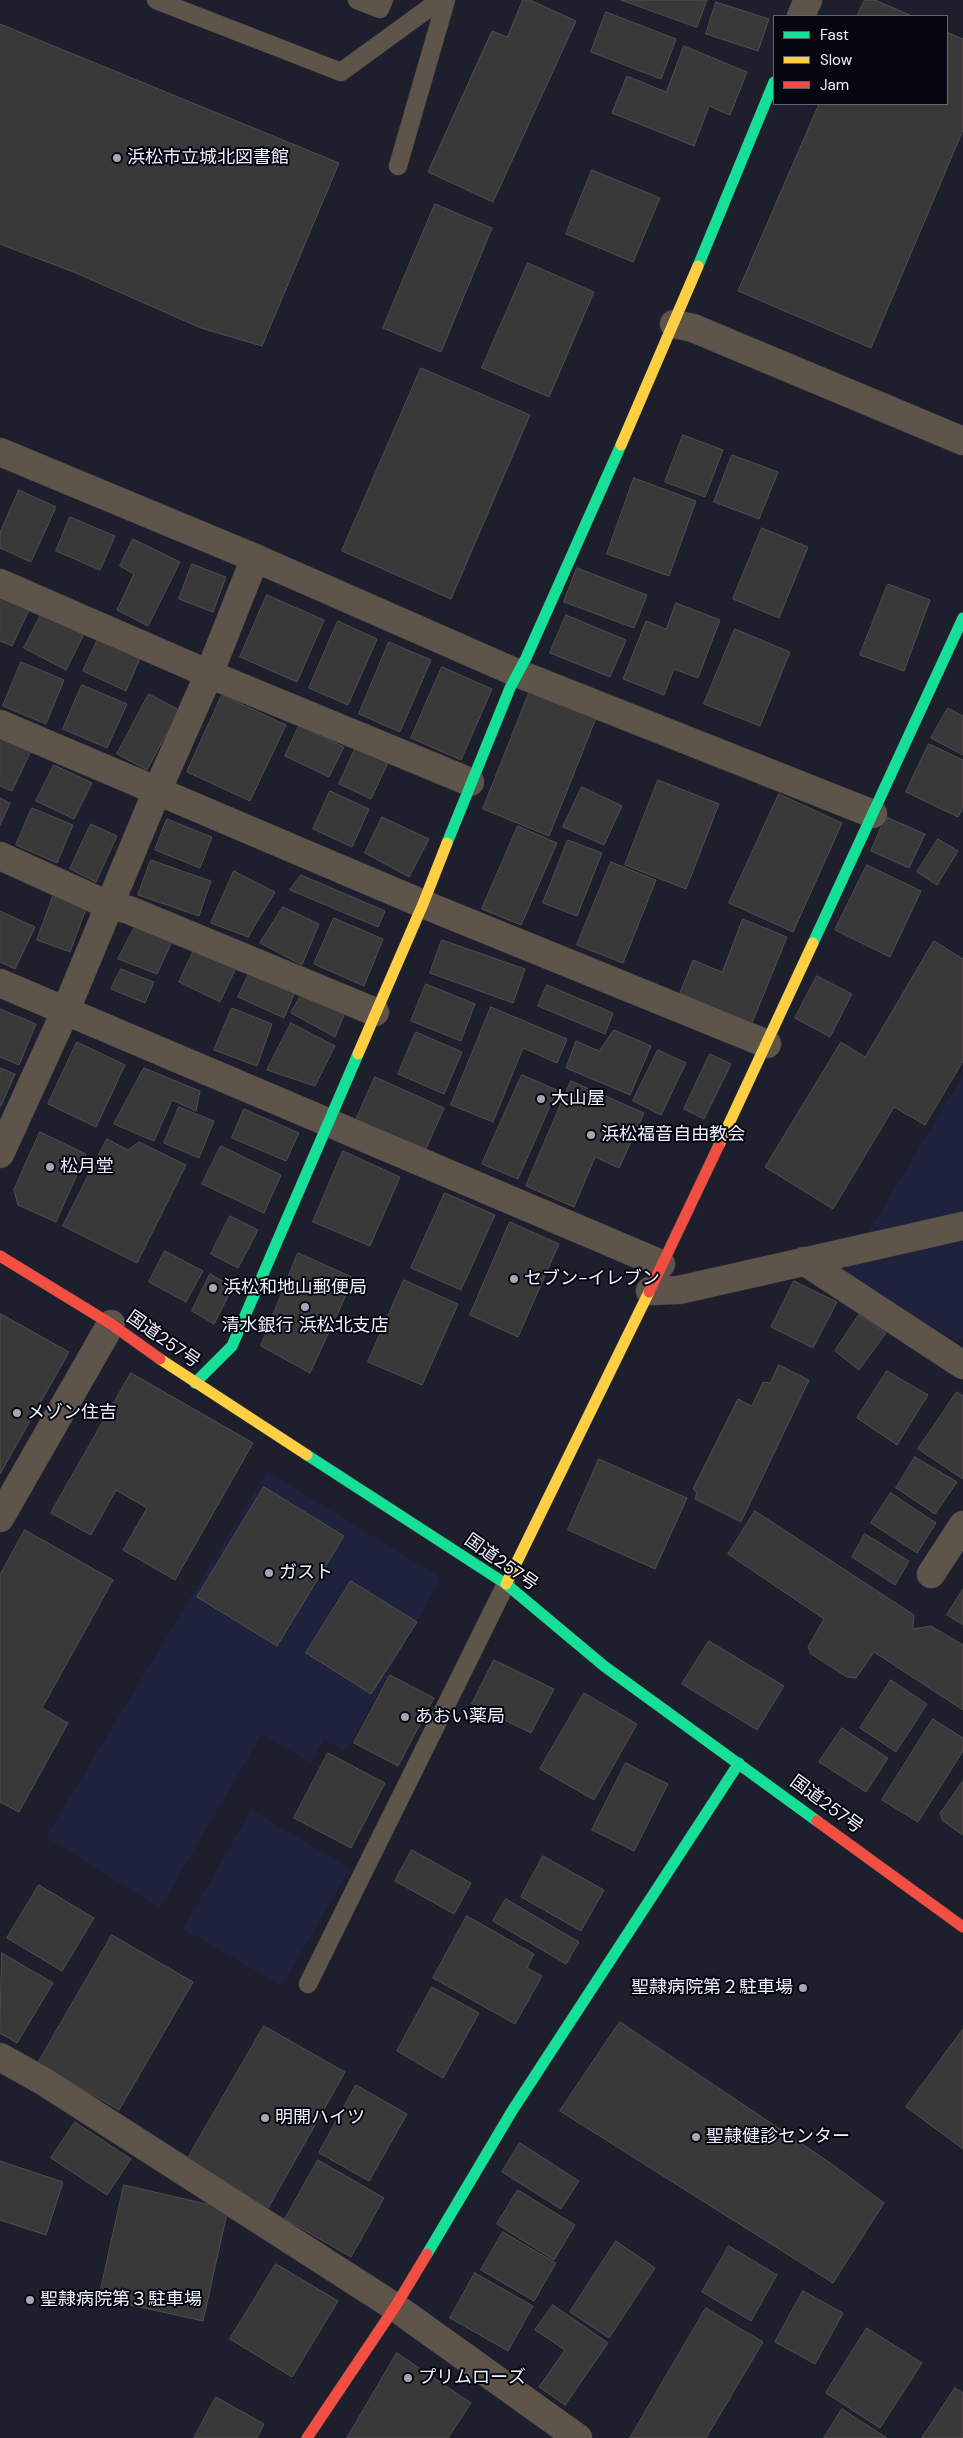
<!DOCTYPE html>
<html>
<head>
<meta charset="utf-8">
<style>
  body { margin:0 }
  #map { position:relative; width:963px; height:2438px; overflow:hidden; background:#1d1f2c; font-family:"DM Sans",sans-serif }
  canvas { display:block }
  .legend { position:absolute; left:773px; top:15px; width:175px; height:90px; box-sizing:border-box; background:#050710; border:1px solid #62656f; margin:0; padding:6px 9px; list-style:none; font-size:15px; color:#eef1fe }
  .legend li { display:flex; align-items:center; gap:10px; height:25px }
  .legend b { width:25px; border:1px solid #62656f }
</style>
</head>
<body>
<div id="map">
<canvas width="963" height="2438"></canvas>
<ul class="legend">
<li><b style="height:6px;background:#16e098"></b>Fast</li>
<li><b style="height:6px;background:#ffcf43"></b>Slow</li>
<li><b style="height:6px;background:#f24e42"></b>Jam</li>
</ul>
</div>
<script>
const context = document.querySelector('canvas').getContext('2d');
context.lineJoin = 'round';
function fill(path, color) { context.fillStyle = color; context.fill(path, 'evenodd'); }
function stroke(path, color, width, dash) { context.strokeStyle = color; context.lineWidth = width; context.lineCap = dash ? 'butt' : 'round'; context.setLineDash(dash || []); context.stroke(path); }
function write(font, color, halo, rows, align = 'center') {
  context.font = font + ' "DM Sans","Noto Sans JP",sans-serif'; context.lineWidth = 4; context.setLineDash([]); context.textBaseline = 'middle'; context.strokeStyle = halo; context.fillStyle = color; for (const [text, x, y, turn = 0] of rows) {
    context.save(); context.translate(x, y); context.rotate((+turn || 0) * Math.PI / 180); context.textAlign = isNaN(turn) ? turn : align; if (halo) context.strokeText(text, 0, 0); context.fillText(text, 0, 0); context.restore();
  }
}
const built = new Path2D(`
  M963 1075V1213L869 1231Z
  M963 1241V1337L956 1341 847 1273V1267Z
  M267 1471 441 1578 346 1751 324 1740 311 1763 262 1734 160 1908 46 1837Z
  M251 1810 350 1868 282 1986 183 1929Z`);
const building = new Path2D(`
  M523 0H530L576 21 493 202 428 172 492 31 507 37Z
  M621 0H707L697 27Z
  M865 0H875L912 16H857Z
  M716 2 769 19 758 51 706 34Z
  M606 12 676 39 661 79 591 52Z
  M0 24 339 163 262 346 201 328 76 273 0 244Z
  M947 32 963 39V130L871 348 738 291 819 104H947Z
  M684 46 747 72 730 115 709 106 694 146 612 113 627 76 666 92Z
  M592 170 660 198 633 262 566 234Z
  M435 204 492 228 441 352 383 328Z
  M528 263 594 292 549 397 482 368Z
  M421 368 530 415 451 599 342 551Z
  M683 435 723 450 705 497 665 482Z
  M732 455 778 472 759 519 714 502Z
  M634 478 696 501 669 576 607 554Z
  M19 490 56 507 31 562 0 548V533Z
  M70 517 115 536 100 570 56 551Z
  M762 528 808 547 779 618 733 599Z
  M133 539 180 562 148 626 117 610 134 574 120 566Z
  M192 564 226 577 213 612 179 599Z
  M577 568 647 595 634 628 564 602Z
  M888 584 930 600 904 671 860 655Z
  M267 595 324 620 297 682 240 657Z
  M0 596 29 610 12 646 0 641Z
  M676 603 720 620 698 678 674 669 664 695 623 679 646 621 666 629Z
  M42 613 84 634 66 670 24 648Z
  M566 615 626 640 610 677 550 653Z
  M338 621 377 639 348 705 309 688Z
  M735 629 790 652 760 726 704 704Z
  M99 637 141 656 126 691 83 671Z
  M389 642 431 660 400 732 359 714Z
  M21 662 64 680 46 724 3 706Z
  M442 667 492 689 461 760 411 738Z
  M82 685 127 704 107 748 63 729Z
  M530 691 596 718 549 836 483 809Z
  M149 694 179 710 147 770 117 754Z
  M222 695 286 725 250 801 187 772Z
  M948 708 963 716V755L931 738Z
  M299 726 344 747 329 777 285 756Z
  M0 737 31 751 12 791 0 786Z
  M929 744 963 760V807L958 817 906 792Z
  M356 747 388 763 371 799 339 784Z
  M54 765 92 783 74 819 36 801Z
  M658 780 719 804 686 889 625 865Z
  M582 787 622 806 604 845 563 827Z
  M330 791 369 809 352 847 313 829Z
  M779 794 842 823 793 932 729 903Z
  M0 798 10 803 0 825Z
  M32 808 73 825 57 863 16 845Z
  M382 817 429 839 409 877 365 853Z
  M886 817 925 834 909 868 871 851Z
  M167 819 212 837 200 868 155 850Z
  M91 824 117 836 96 882 70 869Z
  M518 826 557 843 521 925 482 909Z
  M938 839 958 851 937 885 917 872Z
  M568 840 602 853 577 916 543 903Z
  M151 860 211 881 199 916 138 895Z
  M611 862 656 880 623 963 577 945Z
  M867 865 921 891 890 957 835 930Z
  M234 871 275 892 248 937 211 923Z
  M301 875 385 911 378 927 290 890Z
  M54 894 87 906 70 952 37 940Z
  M283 907 319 924 302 965 260 943Z
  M0 911 35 927 15 969 0 962Z
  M334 918 383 939 364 986 314 964Z
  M743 919 787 937 752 1023 680 993 693 960 722 972Z
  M137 923 174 937 157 974 118 959Z
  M442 940 525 969 513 1003 430 973Z
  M934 941 963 959V1061L925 1125 894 1107 833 1209 765 1167 841 1042 865 1057Z
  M197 944 238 964 220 1002 179 982Z
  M253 965 298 985 284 1018 238 997Z
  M121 969 154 982 145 1003 111 989Z
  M817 976 852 994 830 1037 795 1018Z
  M426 984 475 1004 461 1041 411 1021Z
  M547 985 613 1013 605 1034 538 1006Z
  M302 994 346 1010 335 1037 291 1013Z
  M491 1007 567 1039 557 1063 523 1048 493 1122 451 1105Z
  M232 1008 272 1024 257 1066 214 1050Z
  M0 1009 36 1024 19 1065 0 1057Z
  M291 1023 335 1046 315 1086 267 1070Z
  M614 1030 651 1046 630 1095 566 1068 576 1041 599 1051Z
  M416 1032 462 1052 444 1094 398 1074Z
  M77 1042 125 1065 96 1127 48 1104Z
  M658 1050 686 1063 661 1115 633 1101Z
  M710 1054 731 1064 704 1119 684 1109Z
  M0 1068 15 1074 1 1106H0Z
  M144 1068 200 1091 196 1111 172 1100 154 1141 114 1124Z
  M522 1075 557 1090 518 1179 482 1164Z
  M375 1077 444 1108 425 1151 356 1120Z
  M571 1081 644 1113 619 1168 595 1157 574 1207 526 1186Z
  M179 1107 214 1121 199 1158 164 1143Z
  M244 1109 299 1133 286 1161 232 1138Z
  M40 1132 86 1154 56 1222 18 1205 14 1190Z
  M107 1139 128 1150 139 1142 186 1165 137 1263 63 1226Z
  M221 1146 281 1175 264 1213 202 1184Z
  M343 1151 400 1177 370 1246 313 1222Z
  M445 1193 495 1215 461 1290 411 1268Z
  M230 1216 258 1230 238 1268 211 1254Z
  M510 1222 559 1244 518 1337 470 1315Z
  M165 1251 203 1271 186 1302 149 1282Z
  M298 1253 354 1278 310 1373 261 1346Z
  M210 1274 233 1287 214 1324 192 1311Z
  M404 1280 458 1304 422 1385 368 1362Z
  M794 1281 837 1302 813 1348 771 1327Z
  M1 1314 69 1352 0 1474V1317Z
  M859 1315 886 1333 859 1370 835 1351Z
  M779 1365 809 1380 741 1522 695 1499 697 1492 693 1489 738 1399 752 1406 763 1382 770 1383Z
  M887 1371 928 1395 897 1445 857 1418Z
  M131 1373 253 1443 175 1580 123 1550 147 1508 116 1490 91 1535 51 1513Z
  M957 1392 963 1396V1479L918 1449Z
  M915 1457 957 1482 935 1514 896 1488Z
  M599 1459 687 1498 655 1569 568 1530Z
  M264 1487 344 1536 277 1646 197 1597Z
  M891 1493 936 1523 917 1553 871 1523Z
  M755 1511 914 1615 913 1629 931 1626 963 1645V1710L874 1652 856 1678 847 1677 811 1654 808 1647 824 1619 728 1554Z
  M25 1530 113 1580 42 1708 68 1723 19 1812 0 1802V1575Z
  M865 1534 909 1561 895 1585 852 1557Z
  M351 1581 417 1622 371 1694 306 1653Z
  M963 1589V1625L947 1615Z
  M709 1641 784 1686 757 1730 682 1684Z
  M494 1660 554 1689 531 1733 472 1704Z
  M390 1675 434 1698 398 1766 354 1743Z
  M891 1680 927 1704 896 1752 860 1728Z
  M584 1693 637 1724 594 1800 540 1769Z
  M933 1719 963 1738V1751L918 1822 882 1800Z
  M842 1728 888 1758 866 1792 819 1762Z
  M328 1753 385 1783 351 1848 294 1818Z
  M626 1763 668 1784 634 1851 592 1830Z
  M963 1781V1835L943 1821 940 1814Z
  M412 1850 471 1883 454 1914 395 1881Z
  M543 1856 604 1890 581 1931 521 1897Z
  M39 1885 94 1918 62 1971 7 1938Z
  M506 1899 579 1942 566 1964 493 1921Z
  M467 1916 534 1954 527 1968 542 1976 515 2024 433 1978Z
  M112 1935 193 1982 119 2110 38 2063Z
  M2 1953 53 1983 17 2043 0 2033Z
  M432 1987 479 2013 443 2078 397 2051Z
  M620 2022 829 2162 884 2203 833 2283 560 2111Z
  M264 2026 345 2072 267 2210 185 2163Z
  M963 2029V2149L906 2107Z
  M356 2085 407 2114 369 2181 319 2153Z
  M75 2122 131 2159 107 2195 51 2158Z
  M520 2143 579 2181 561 2209 502 2172Z
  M318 2160 384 2198 351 2257 285 2219Z
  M0 2161 63 2182 46 2235 0 2220Z
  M124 2185 228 2209 203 2321 99 2298Z
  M518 2190 575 2225 554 2260 497 2224Z
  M503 2232 556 2263 534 2301 481 2270Z
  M616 2241 655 2268 609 2338 570 2312Z
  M729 2246 777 2275 751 2321 702 2292Z
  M276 2264 338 2301 292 2377 230 2339Z
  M475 2273 533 2306 508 2351 450 2318Z
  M803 2291 843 2313 815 2364 775 2342Z
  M553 2305 608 2343 565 2405 539 2387 565 2350 535 2330Z
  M706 2308 763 2342 706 2438H630Z
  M867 2328 922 2363 880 2428 826 2393Z
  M397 2353 471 2403 448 2438H347Z
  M955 2388 963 2393V2438H922Z
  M216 2397 264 2424 257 2438H194Z
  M842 2409 887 2438H824Z`);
const lane = new Path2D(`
  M156 0 341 72 440 0
  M357 0 380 9 384 0
  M398 166 446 0
  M308 1984 506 1584`);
const street = new Path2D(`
  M801 16 808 0
  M674 324 693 328 963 441
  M0 452 255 558 517 673 873 814
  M0 583 209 674 470 782
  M0 724 423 904 767 1044
  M0 856 108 905 129 910 375 1012
  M0 983 661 1264
  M0 1154 65 1012 157 791 209 674 255 558
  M804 1261 963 1365
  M650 1291 679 1290 963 1226
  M0 1518 111 1324
  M931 1574 963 1525
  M0 2057 43 2081 395 2307 578 2438`);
const fast = new Path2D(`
  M698 266 774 82
  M447 843 510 688 526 658 621 445
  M813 943 963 618
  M195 1383 232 1346 358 1054
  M307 1455 506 1584 604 1666 817 1821
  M427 2254 512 2111 739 1763`);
const slow = new Path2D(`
  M621 445 698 266
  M358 1054 423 904 447 843
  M719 1145 813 943
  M160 1359 307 1455
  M506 1584 649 1292`);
const jam = new Path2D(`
  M0 1256 111 1324 160 1359
  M649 1292 719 1145
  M817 1821 963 1927
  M307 2438 395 2307 427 2254`);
const markers = [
  [117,158,5,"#a5a8b4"],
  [541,1099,5,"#a5a8b4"],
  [591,1135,5,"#a5a8b4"],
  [50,1167,5,"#a5a8b4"],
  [514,1279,5,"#a5a8b4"],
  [213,1288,5,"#a5a8b4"],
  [305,1307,5,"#a5a8b4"],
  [17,1413,5,"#a5a8b4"],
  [269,1573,5,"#a5a8b4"],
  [405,1717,5,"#a5a8b4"],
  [803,1988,5,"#a5a8b4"],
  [265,2118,5,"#a5a8b4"],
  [696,2137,5,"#a5a8b4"],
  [30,2300,5,"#a5a8b4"],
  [408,2378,5,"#a5a8b4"]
];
const poiNames = [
  ["浜松市立城北図書館",127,158],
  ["大山屋",551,1099],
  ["浜松福音自由教会",601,1135],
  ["松月堂",60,1167],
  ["セブン-イレブン",524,1279],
  ["浜松和地山郵便局",223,1288],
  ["清水銀行 浜松北支店",305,1326,"center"],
  ["メゾン住吉",27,1413],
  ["ガスト",279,1573],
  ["あおい薬局",415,1717],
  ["聖隷病院第２駐車場",793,1988,"right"],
  ["明開ハイツ",275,2118],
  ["聖隷健診センター",706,2137],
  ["聖隷病院第３駐車場",40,2300],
  ["プリムローズ",418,2378]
];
const streetNames = [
  ["国道257号",163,1340,35],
  ["国道257号",501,1563,35],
  ["国道257号",826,1805,36]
];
fill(built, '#1e223d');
fill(building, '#3a393a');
stroke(building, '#514e4f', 1);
stroke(lane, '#383943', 19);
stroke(street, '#383943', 29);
stroke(fast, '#383943', 12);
stroke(slow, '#383943', 12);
stroke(jam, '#383943', 12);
stroke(lane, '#5e544a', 18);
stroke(street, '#5e544a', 28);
stroke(fast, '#16e098', 11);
stroke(slow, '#ffcf43', 11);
stroke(jam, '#f24e42', 11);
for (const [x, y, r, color] of markers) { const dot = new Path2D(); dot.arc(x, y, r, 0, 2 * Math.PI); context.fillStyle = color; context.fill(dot); stroke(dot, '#050710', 2); }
write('18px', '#eef1fe', '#050710', poiNames, 'left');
write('18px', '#eef1fe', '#050710', streetNames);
</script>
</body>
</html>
